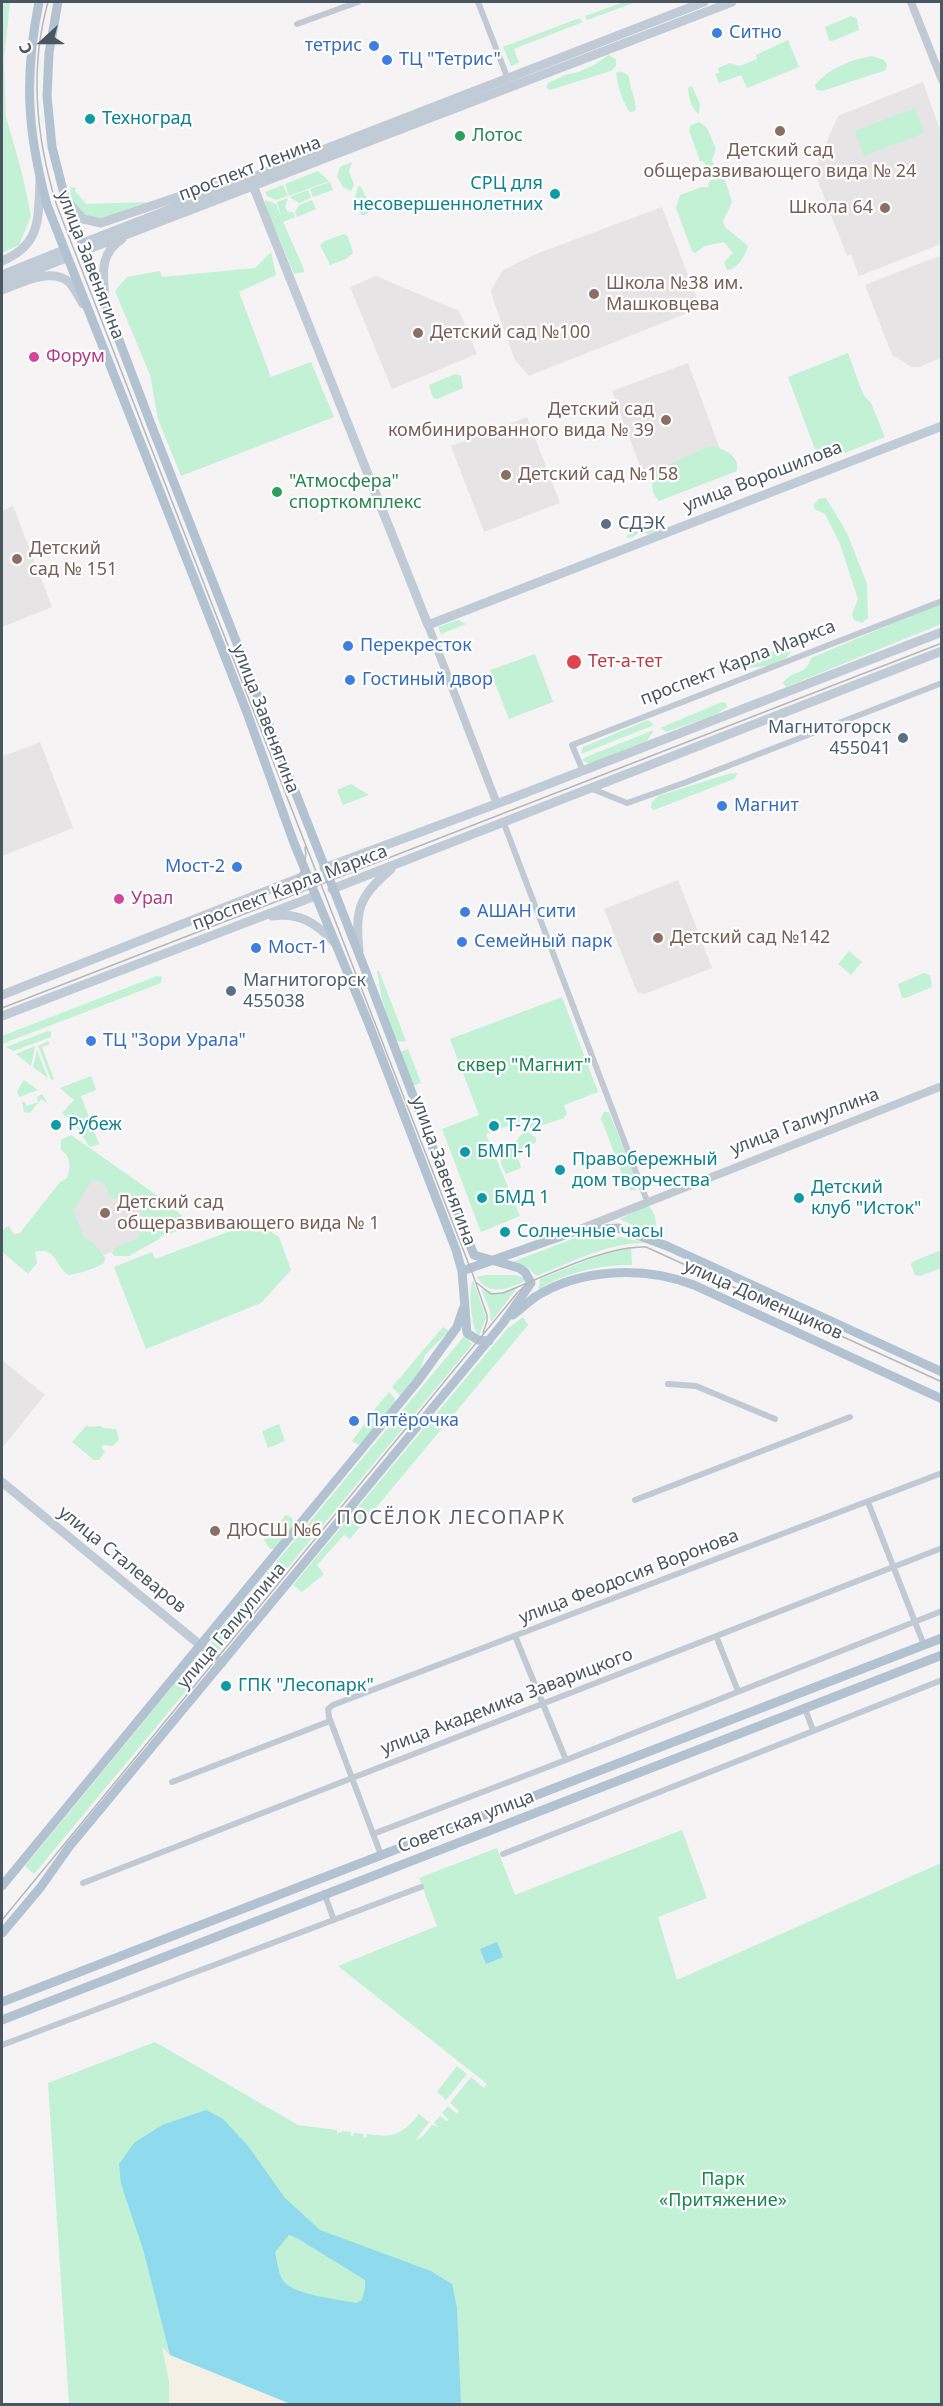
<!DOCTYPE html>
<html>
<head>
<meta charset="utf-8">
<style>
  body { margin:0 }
  #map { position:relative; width:943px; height:2406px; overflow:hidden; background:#f5f3f3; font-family:"Noto Sans",sans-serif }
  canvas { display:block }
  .frame { position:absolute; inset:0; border:3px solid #4a5661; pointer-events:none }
  .north { position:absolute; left:12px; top:12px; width:60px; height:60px; -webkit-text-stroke:4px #fff; paint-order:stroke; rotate:249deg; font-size:16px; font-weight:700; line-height:24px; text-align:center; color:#4a5661 }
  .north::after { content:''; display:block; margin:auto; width:21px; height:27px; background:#4a5661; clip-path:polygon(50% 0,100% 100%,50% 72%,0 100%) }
</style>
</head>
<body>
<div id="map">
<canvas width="943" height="2406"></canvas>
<div class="frame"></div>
<div class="north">С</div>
</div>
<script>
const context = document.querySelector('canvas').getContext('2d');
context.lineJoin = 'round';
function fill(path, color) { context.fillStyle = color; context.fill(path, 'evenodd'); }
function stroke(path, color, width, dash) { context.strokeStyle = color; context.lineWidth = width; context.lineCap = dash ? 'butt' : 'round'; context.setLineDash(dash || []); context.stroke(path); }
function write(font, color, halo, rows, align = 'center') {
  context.font = font + ' "Noto Sans",sans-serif'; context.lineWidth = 4.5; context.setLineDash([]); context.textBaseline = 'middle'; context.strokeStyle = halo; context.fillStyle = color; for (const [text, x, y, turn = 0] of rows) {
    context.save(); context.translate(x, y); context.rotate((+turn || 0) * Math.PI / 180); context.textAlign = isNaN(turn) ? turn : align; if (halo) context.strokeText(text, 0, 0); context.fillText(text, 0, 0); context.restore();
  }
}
const education = new Path2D(`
  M923 82 941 133V244L859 276 851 254 847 256 814 171 838 116Z
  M662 207 699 304 695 310 529 376 515 360 493 299 491 290 503 270 536 254Z
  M939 256 942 262 941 358 919 367H912L892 355 865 285Z
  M376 276 459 311 477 354 392 389 350 287Z
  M688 363 720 449 644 477 612 391Z
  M527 417 560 503 484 532 451 446Z
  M13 506 52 607 2 627V511Z
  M40 742 73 828 2 856V757Z
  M678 880 712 968 644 994 637 992 604 909Z
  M94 1155 165 1216 149 1237 71 1268 47 1209Z
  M2 1360 45 1395 2 1448Z`);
const green = new Path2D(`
  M2 2H10L4 59 6 117 22 173 31 216 19 245 2 253Z
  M624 2H636L587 20 585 16Z
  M851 16 857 19 859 30 832 41 829 40 825 27Z
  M577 19H580L583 22 514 49 519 63 511 66 503 47Z
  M788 40 799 67 747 88 741 75 719 83 715 74 719 73 718 68 730 63 740 66 757 59 756 55Z
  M608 55 616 59V66L611 71 550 90 546 88 548 83 565 75 579 72 596 64Z
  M872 56 884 60 887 65 886 70 822 91 817 90 815 85C829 68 850 60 872 56Z
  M620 71 628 75 636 107 635 111 630 112C622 102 618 86 616 73Z
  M692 86 700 104 699 114C691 109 689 97 688 88Z
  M915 108 924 133 864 156 855 131Z
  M699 122 707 128 716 149 712 160 719 175 710 178 704 162 700 161 689 130 691 125Z
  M352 162 349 171 354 185 351 191 343 187 337 177 340 167Z
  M318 171 329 181 289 196 285 184Z
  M720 177 725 180 732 202 723 221 725 227 748 246C746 255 737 270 727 270L724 262 733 253 724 242 705 246 695 253 692 251 676 208 680 195 702 187H708L709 181Z
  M330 182 333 190 313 197 310 189Z
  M283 185 288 196 276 200 267 196 265 192Z
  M358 186 361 187 372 210 365 215H361L354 202Z
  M71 187 76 188 75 191 86 204 148 202 103 220 81 214C76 206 68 197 71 187Z
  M308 190 311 198 299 203 290 197Z
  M288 198 285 207 287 211 294 213 295 217 283 222 303 267 304 272 294 274 266 207 265 200 276 204 282 218 277 202Z
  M312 200 316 209 297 217 295 212 299 205Z
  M344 234 348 237 353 253 346 259 330 265 320 245 325 241Z
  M271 252 276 275 239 292 271 377 311 362 334 417 181 476 158 419 150 375 115 291 127 277 160 271 162 277 255 268Z
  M848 353 863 394 871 403 885 437 820 463 788 377Z
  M455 374 461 376 463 388 437 399 433 398 429 385Z
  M712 445C725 451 739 454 737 471L659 501C650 493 652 482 654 471Z
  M826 498 847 533 867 584 868 618 862 623 854 620 852 614 858 599 840 544 825 514 816 510 813 506 819 499Z
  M655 514 663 533 652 536 641 531 633 537 626 538 632 529Z
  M941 603V624L786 687 783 683C791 670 806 676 811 658Z
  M458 620 466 624 441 634 438 627Z
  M787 646 791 647 790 654C779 667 760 667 744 668L743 663Z
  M535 654 553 702 509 719 490 670Z
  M722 702 726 703 727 707 715 715 666 732 660 728Z
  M648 720 654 725 581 754 583 747Z
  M654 730 647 741 590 764 582 760 586 757Z
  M738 773 734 779 654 810 651 808 652 802 658 796 728 774Z
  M351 784 369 795 343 805 337 790Z
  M849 951 862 962 851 975 838 964Z
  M377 971H379L406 1041 400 1042 396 1040 382 1000Z
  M924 973 930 975 932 987 905 998H902L898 984Z
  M157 976 162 977 161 983 2 1044V1036Z
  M562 997 598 1092 564 1105 567 1114 564 1118 531 1129 524 1120 486 1134 520 1216 481 1232 442 1129 479 1115 450 1039Z
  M48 1031 51 1032V1037L13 1051 6 1047Z
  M48 1041 50 1044 42 1047 54 1079 51 1080 38 1046Z
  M35 1046 31 1066 16 1054Z
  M408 1049 421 1083 411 1086 398 1053Z
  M37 1050 48 1078 33 1067Z
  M91 1076 96 1090 81 1096 99 1144 90 1147 73 1122 62 1113 74 1100 60 1088Z
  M24 1080 38 1090 19 1097 17 1091Z
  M42 1094 48 1104 41 1099 30 1113 24 1112 22 1102H24L27 1106 38 1102 37 1097Z
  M604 1112H609L638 1184 635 1190H631L627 1187 601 1118Z
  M528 1132 536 1138V1142L517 1153 521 1168 506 1174C495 1154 504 1154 517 1140 521 1135 521 1133 528 1132Z
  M71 1135 168 1203 184 1218 187 1227 170 1234 161 1236 159 1239 129 1256H114L112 1253 116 1247 139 1238C137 1227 149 1203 133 1200 123 1198 119 1201 109 1196L105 1183 92 1180 73 1210 84 1238 93 1243 105 1258 104 1263C94 1269 80 1273 69 1275 55 1268 58 1246 35 1252L37 1263 28 1274 26 1272 2 1252V1232L6 1227 9 1226 14 1234 20 1233 60 1182 67 1178C71 1167 71 1156 61 1150V1140Z
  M647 1205C654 1209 658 1223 655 1231L649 1233 620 1219Z
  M255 1222 279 1237 291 1270 261 1303 146 1349 114 1267 152 1252 155 1259Z
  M589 1235 617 1236 646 1243C608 1242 571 1263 536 1276L529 1268 512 1262 575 1238Z
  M631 1247 632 1265C602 1264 563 1273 538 1290L540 1279 611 1251Z
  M939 1251H941V1268L920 1276 915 1275 911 1265 912 1262Z
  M486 1275H516L528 1280C510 1287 490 1299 477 1277Z
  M473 1280 486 1317 479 1336C471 1330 468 1288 473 1280Z
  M481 1288 496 1294 517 1288 491 1322 490 1311Z
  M523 1317 528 1325 350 1539 344 1535 317 1565 324 1574 302 1592 293 1585 507 1329Z
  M443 1327 449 1331 425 1355 419 1375 401 1396 392 1387Z
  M465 1335 472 1344 466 1352 218 1652H215L211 1642 214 1637Z
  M389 1392 395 1398V1403L383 1417 373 1411Z
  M371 1416 379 1422 363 1443 359 1445 352 1441Z
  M279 1424 285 1441 268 1448 262 1431Z
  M87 1425 89 1427 101 1426 103 1428 116 1429 119 1440 112 1446 102 1445V1449L105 1451 99 1460H94L72 1442Z
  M286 1515 291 1517 295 1524 274 1549H270L264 1540Z
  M202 1656 211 1661 34 1874 25 1866 186 1670Z
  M682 1830 707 1898 658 1917 677 1980 941 1863V2404H69L48 2083 155 2042 298 2125 337 2130V2133H341L342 2131 351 2132 350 2135 353 2136 354 2133 364 2134 363 2137 366 2138 367 2134C393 2138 402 2135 419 2114L429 2122 415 2141 424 2135 432 2125 438 2127 434 2123 440 2116 447 2121 449 2120 442 2113 448 2106 457 2114 459 2111 450 2103 471 2077 484 2088 487 2084 338 1966 437 1926 419 1878 497 1848 515 1895Z
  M457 2066 467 2074 446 2100 437 2092Z`);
const sand = new Path2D(`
  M162 2347 170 2355 291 2404H169V2381Z`);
const water = new Path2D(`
  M497 1942 503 1957 486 1964 480 1949Z
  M206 2110 223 2119 248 2146 285 2198 320 2230 431 2271 452 2284 457 2308 461 2404H291L170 2355 143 2249 121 2184 119 2164 134 2143 162 2125ZM289 2235 297 2238 365 2280V2288L362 2300 356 2303C338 2299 290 2295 282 2279 278 2271 277 2260 275 2252Z`);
const minor = new Path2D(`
  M478 2 508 79
  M297 24 358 2
  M583 771 572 745 942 601
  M590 788 627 803 684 783 942 683
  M503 821 647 1201
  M668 1384 696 1386 775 1419
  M635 1500 850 1417
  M868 1502 924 1645
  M716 1636 738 1691
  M805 1709 813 1730
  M566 1760 942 1611
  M172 1782 330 1721
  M373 1834 566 1760 515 1636
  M503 1854 942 1680
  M381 1855 329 1717 328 1709 333 1705 942 1473
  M83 1883 942 1548
  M324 1893 334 1920
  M2 2045 421 1887`);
const tertiary = new Path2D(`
  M911 2 942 80
  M428 625 497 804
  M580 1229 942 1086`);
const secondary = new Path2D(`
  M250 178 428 625 942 426
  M68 202 83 219 101 223 201 189 219 185
  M83 243 704 2
  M86 250 732 2
  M2 261C42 244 38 218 40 179
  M2 275 64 250
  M2 283 66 258
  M2 290C20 283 53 266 70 283 75 289 79 297 83 304
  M105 298C103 274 99 254 122 239
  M324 868 507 800 942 632
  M332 889 942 651
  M272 916C300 912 316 923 335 943
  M359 951C355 908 359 897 391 869
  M2 995 307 875
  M2 1016 315 896
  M2 1482 222 1663`);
const primary = new Path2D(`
  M39 2C24 77 27 131 47 205L246 710 294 843 368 1022 456 1250 462 1271 467 1333 478 1340 489 1341
  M462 1271 576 1231 618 1228 667 1246 942 1372
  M513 1315C521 1309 528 1302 535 1297 581 1268 644 1266 694 1285L942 1399
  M2 1886 417 1382 457 1327 463 1309
  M2 1933 40 1888 69 1847 503 1323 531 1283 525 1272 519 1268 474 1255 468 1240 364 967 152 427 65 198 52 147 47 96 49 53 58 2
  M2 2002 942 1638
  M2 2020 942 1655`);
const tram = new Path2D(`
  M48 2C29 70 36 139 57 206L473 1275 487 1315V1321L483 1333
  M281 896C295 888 309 863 305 847
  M2 1008 942 643
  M477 1283 491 1294 503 1293C542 1278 606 1245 646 1247L942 1382
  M2 1920 518 1292 527 1284`);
const markers = [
  [717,33,6,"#3f7fe0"],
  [374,46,6,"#3f7fe0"],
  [387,60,6,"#3f7fe0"],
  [90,119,6,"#0f9aa8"],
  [780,131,6,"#8d6e63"],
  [460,136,6,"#2e9e5b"],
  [555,194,6,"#0f9aa8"],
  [885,208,6,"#8d6e63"],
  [594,294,6,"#8d6e63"],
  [418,333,6,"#8d6e63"],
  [34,357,6,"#d1479c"],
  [666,420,6,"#8d6e63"],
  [506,475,6,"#8d6e63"],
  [277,492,6,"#2e9e5b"],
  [606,524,6,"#5c6f8a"],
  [17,559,6,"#8d6e63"],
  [348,646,6,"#3f7fe0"],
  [574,662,8,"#e0444e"],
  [350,680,6,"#3f7fe0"],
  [903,738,6,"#5c6f8a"],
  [722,806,6,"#3f7fe0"],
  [237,867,6,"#3f7fe0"],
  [119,899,6,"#d1479c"],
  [465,912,6,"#3f7fe0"],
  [658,938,6,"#8d6e63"],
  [462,942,6,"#3f7fe0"],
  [256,948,6,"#3f7fe0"],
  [231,991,6,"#5c6f8a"],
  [91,1041,6,"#3f7fe0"],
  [56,1125,6,"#0f9aa8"],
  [494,1126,6,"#0f9aa8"],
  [465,1152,6,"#0f9aa8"],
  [560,1170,6,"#0f9aa8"],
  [482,1198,6,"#0f9aa8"],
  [799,1198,6,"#0f9aa8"],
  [105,1213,6,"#8d6e63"],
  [505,1232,6,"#0f9aa8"],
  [354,1421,6,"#3f7fe0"],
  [215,1531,6,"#8d6e63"],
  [226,1686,6,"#0f9aa8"]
];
const shopNames = [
  ["Ситно",729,33],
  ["тетрис",362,46,"right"],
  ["ТЦ \"Тетрис\"",399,60],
  ["Перекресток",360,646],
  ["Гостиный двор",362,680],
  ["Магнит",734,806],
  ["Мост-2",225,867,"right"],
  ["АШАН сити",477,912],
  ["Семейный парк",474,942],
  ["Мост-1",268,948],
  ["ТЦ \"Зори Урала\"",103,1041],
  ["Пятёрочка",366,1421]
];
const cultureNames = [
  ["Техноград",102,119],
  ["СРЦ для",543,184,"right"],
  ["несовершеннолетних",543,205,"right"],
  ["Рубеж",68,1125],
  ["Т-72",506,1126],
  ["БМП-1",477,1152],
  ["Правобережный",572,1160],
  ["дом творчества",572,1181],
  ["Детский",811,1188],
  ["клуб \"Исток\"",811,1209],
  ["БМД 1",494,1198],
  ["Солнечные часы",517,1232],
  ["ГПК \"Лесопарк\"",238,1686]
];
const leisureNames = [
  ["Лотос",472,136],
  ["\"Атмосфера\"",289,482],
  ["спорткомплекс",289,503]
];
const educationNames = [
  ["Детский сад",780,151,"center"],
  ["общеразвивающего вида № 24",780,172,"center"],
  ["Школа 64",873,208,"right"],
  ["Школа №38 им.",606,284],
  ["Машковцева",606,305],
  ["Детский сад №100",430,333],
  ["Детский сад",654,410,"right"],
  ["комбинированного вида № 39",654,431,"right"],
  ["Детский сад №158",518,475],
  ["Детский",29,549],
  ["сад № 151",29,570],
  ["Детский сад №142",670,938],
  ["Детский сад",117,1203],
  ["общеразвивающего вида № 1",117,1224],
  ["ДЮСШ №6",227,1531]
];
const streetNames = [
  ["проспект Ленина",250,169,-21],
  ["улица Завенягина",90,265,69],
  ["улица Ворошилова",763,477,-21],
  ["проспект Карла Маркса",738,663,-21],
  ["улица Завенягина",265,719,69],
  ["проспект Карла Маркса",290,888,-21],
  ["улица Галиуллина",805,1122,-21],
  ["улица Завенягина",443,1171,70],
  ["улица Доменщиков",763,1300,24],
  ["улица Сталеваров",122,1560,39],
  ["улица Феодосия Воронова",629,1577,-21],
  ["улица Галиуллина",232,1626,-50],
  ["улица Академика Заварицкого",507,1702,-21],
  ["Советская улица",466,1822,-21]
];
const hotelNames = [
  ["Форум",46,357],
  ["Урал",131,899]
];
const serviceNames = [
  ["СДЭК",618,524],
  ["Магнитогорск",891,728,"right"],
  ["455041",891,749,"right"],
  ["Магнитогорск",243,981],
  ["455038",243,1002]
];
const healthNames = [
  ["Тет-а-тет",588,662]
];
const parkNames = [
  ["сквер \"Магнит\"",524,1066],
  ["Парк",723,2180],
  ["«Притяжение»",723,2201]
];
const neighbourhoodNames = [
  ["ПОСЁЛОК ЛЕСОПАРК",451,1518]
];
fill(education, '#e6e4e5');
fill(green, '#c3f1d5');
fill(sand, '#f5f0e5');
fill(water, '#90daee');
stroke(minor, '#c1cad2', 6);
stroke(tertiary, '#c1cad2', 8);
stroke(secondary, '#c1cbd6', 9);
stroke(primary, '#b3c2d1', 9);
stroke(tram, '#b5b8bd', 1.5);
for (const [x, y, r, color] of markers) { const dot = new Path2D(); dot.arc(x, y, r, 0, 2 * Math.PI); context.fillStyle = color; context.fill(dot); stroke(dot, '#fff', 2); }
write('18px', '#366cbe', '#fff', shopNames, 'left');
write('18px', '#0d838f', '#fff', cultureNames, 'left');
write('18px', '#27864d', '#fff', leisureNames, 'left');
write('18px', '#785e54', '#fff', educationNames, 'left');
write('18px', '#4a5661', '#fff', streetNames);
write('18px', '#b23c85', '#fff', hotelNames, 'left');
write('18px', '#4e5e75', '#fff', serviceNames, 'left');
write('18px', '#be3a42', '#fff', healthNames, 'left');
write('18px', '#17864f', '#fff', parkNames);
context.letterSpacing = '1.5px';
write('20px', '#5f6368', '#fff', neighbourhoodNames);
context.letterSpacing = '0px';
</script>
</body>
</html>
